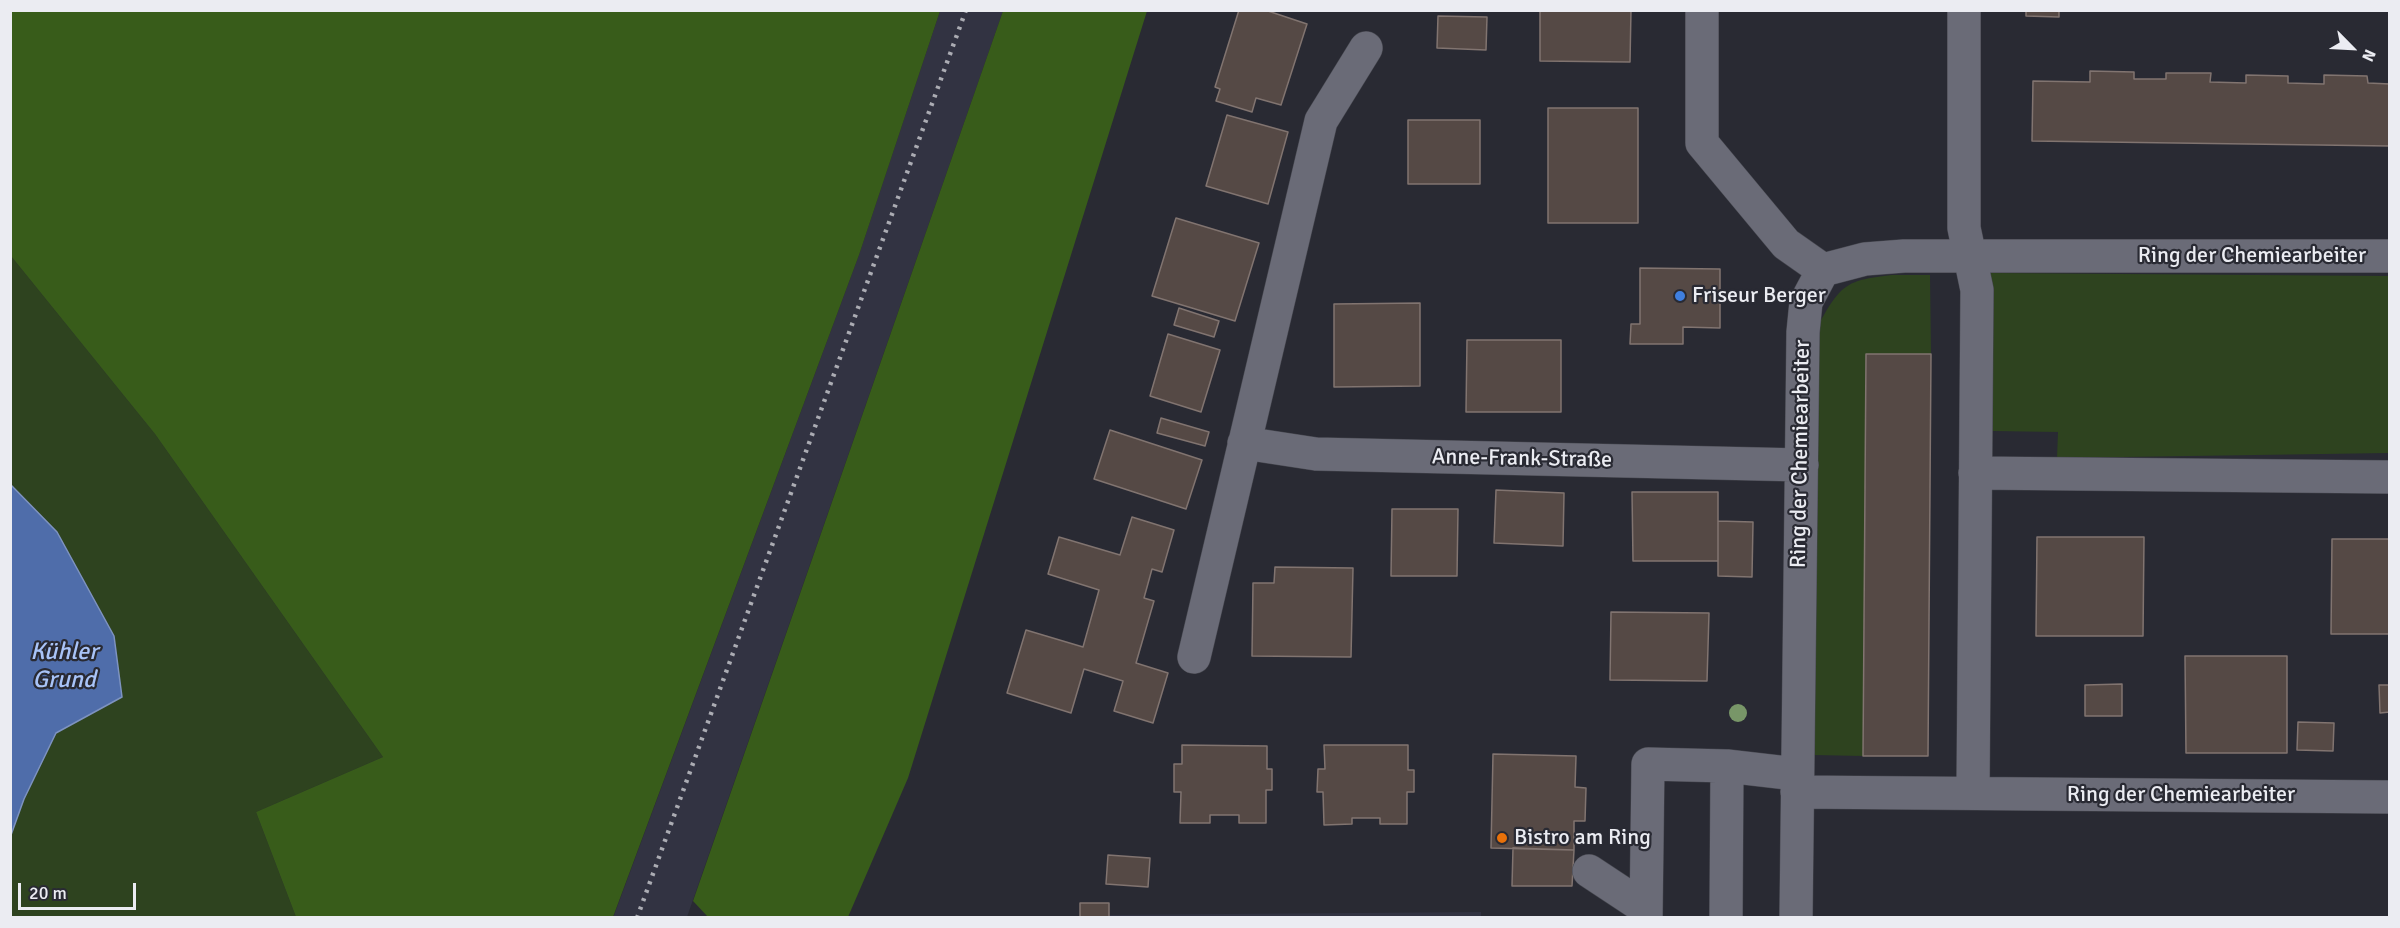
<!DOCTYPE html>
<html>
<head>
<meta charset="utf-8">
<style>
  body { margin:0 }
  #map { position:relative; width:2400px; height:928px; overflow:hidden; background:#292a33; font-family:Signika,sans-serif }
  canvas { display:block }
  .frame { position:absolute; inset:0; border:12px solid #ebecf2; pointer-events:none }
  .north { position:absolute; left:2322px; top:18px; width:60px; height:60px; -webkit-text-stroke:4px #292a33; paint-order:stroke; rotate:114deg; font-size:16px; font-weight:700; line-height:24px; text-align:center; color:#ebecf2 }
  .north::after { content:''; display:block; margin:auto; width:21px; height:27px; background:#ebecf2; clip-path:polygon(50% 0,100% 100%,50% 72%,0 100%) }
  .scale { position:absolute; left:18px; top:883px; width:118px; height:27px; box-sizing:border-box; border:3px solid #ebecf2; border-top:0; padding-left:8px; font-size:18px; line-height:21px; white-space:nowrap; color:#ebecf2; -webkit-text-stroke:4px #292a33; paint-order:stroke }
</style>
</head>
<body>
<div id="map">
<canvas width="2400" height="928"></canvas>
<div class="frame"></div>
<div class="north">N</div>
<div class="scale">20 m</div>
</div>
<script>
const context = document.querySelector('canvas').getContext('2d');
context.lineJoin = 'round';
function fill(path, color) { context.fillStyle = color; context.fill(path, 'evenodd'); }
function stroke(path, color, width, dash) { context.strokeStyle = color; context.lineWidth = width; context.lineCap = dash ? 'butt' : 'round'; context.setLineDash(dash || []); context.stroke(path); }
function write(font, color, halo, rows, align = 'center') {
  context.font = font + ' Signika,sans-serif'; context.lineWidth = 4.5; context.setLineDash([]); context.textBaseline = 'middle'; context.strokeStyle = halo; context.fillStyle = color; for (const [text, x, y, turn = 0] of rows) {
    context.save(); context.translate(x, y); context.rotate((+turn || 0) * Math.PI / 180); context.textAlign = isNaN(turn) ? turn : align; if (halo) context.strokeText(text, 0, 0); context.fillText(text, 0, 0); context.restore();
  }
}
const built = new Path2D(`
  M940 11H1003L687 917 613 918 859 255Z
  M1481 912V918H1076L1096 915Z`);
const green = new Path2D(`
  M11 256 155 434 383 757 256 812 296 917H11L10 835 24 799 56 733 122 696 114 636 57 533 11 485Z
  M1989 273 2389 276V453L2057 458 2058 432 1992 431Z
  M1892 275H1930L1931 354 1866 355 1863 756 1813 755 1819 324C1841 284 1847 280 1892 275Z`);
const forest = new Path2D(`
  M10 11H940L859 255 613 917H296L256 812 383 757 155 434 11 256Z
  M1003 11H1147L908 778 848 917H708L693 901Z`);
const water = new Path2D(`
  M11 485 57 532 114 636 122 697 56 733 24 799 11 835Z`);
const building = new Path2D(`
  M1239 10H1265L1307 24 1281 105 1256 98 1252 112 1216 101 1220 89 1215 87Z
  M1540 10H1631L1630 62 1540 61Z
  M2026 10H2059V17L2026 16Z
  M1438 16 1487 17 1486 50 1437 48Z
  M2090 71 2134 72V79H2166V73H2211L2210 82 2246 83V75L2288 76V83L2324 84V75L2367 76 2368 83 2390 84V146L2032 141 2033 81 2090 82Z
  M1548 108H1638V223H1548Z
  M1227 115 1288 132 1268 204 1206 186Z
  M1408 120H1480V184H1408Z
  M1176 218 1259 243 1235 321 1152 296Z
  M1640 268 1720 269V328L1683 327V344H1630L1631 324H1640Z
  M1420 303V386L1334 387V304Z
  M1179 308 1219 321 1214 337 1174 325Z
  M1168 334 1220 350 1201 412 1150 396Z
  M1467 340H1561V412H1466Z
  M1866 354H1931L1928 756H1863Z
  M1161 418 1209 432 1205 446 1157 433Z
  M1110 430 1202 460 1186 509 1094 479Z
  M1496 490 1564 493 1563 546 1494 543Z
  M1632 492H1718V561H1633Z
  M1392 509H1458L1457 576H1391Z
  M1132 517 1174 530 1162 572 1152 569 1144 598 1154 601 1136 663 1168 673 1153 723 1114 711 1123 681 1084 669 1071 713 1007 693 1026 630 1083 647 1099 590 1048 574 1059 537 1120 555Z
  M1718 521 1753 522 1752 577 1718 576Z
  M2037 537H2144L2143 636H2036Z
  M2332 539H2390V634H2331Z
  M1275 567 1353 568 1351 657 1252 656 1253 583H1274Z
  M1611 612 1709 613 1707 681 1610 680Z
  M2185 656H2287V753H2186Z
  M2122 684V716H2085V685Z
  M2379 685H2390V712L2380 713Z
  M2298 722 2334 723 2333 751 2297 750Z
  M1182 745 1267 746V769H1272V790H1266V823H1239V815H1210V823H1180L1181 792H1174V764H1182Z
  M1324 745H1408V770H1414V792H1407V824H1380V818H1352V824L1324 825 1323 792H1317L1318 769H1325Z
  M1493 754 1576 756 1575 787 1586 788 1585 821H1574V850L1491 848Z
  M1513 848 1574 850 1572 886H1512Z
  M1108 855 1150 858 1148 887 1106 884Z
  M1080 903H1109V918H1080Z`);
const minor = new Path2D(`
  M1702 10V143L1786 244 1823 270
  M1964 10V228L1977 290 1973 792
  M1244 443 1316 454 1802 465
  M1975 473 2390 477
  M1194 657 1321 121 1366 48
  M1797 792 2390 797
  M1589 871 1645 908
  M1646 918 1648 764 1727 766
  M1726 918 1727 766 1796 774
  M1796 918 1803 332 1806 302 1823 270 1865 259 1904 256H2390`);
const rail = new Path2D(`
  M637 918 966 10`);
const trees = [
  [1738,713]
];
const markers = [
  [1680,296,6,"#3f7fe0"],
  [1502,838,6,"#e8710a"]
];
const streetNames = [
  ["Ring der Chemiearbeiter",2252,256],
  ["Ring der Chemiearbeiter",1801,454,-89],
  ["Anne-Frank-Straße",1522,459,1],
  ["Ring der Chemiearbeiter",2181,795]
];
const poiNames = [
  ["Friseur Berger",1692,296],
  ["Bistro am Ring",1514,838]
];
const waterNames = [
  ["Kühler",64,653],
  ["Grund",64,681]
];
fill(built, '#323342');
fill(green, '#2e431f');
fill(forest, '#385c1a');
fill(water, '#4f6daa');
stroke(water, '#7e93c0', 1.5);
fill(building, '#554945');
stroke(building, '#817470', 1.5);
stroke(minor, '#46474f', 34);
stroke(minor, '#6a6b77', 33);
stroke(rail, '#abacb3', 4.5, [3, 6]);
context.fillStyle = '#789668';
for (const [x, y] of trees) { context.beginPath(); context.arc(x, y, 9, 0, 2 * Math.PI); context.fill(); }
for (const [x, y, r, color] of markers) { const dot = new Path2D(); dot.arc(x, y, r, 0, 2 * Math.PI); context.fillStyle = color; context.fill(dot); stroke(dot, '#292a33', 2); }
write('22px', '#ebecf2', '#292a33', streetNames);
write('22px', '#ebecf2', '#292a33', poiNames, 'left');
write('italic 24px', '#a9c4f8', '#292a33', waterNames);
</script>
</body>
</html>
